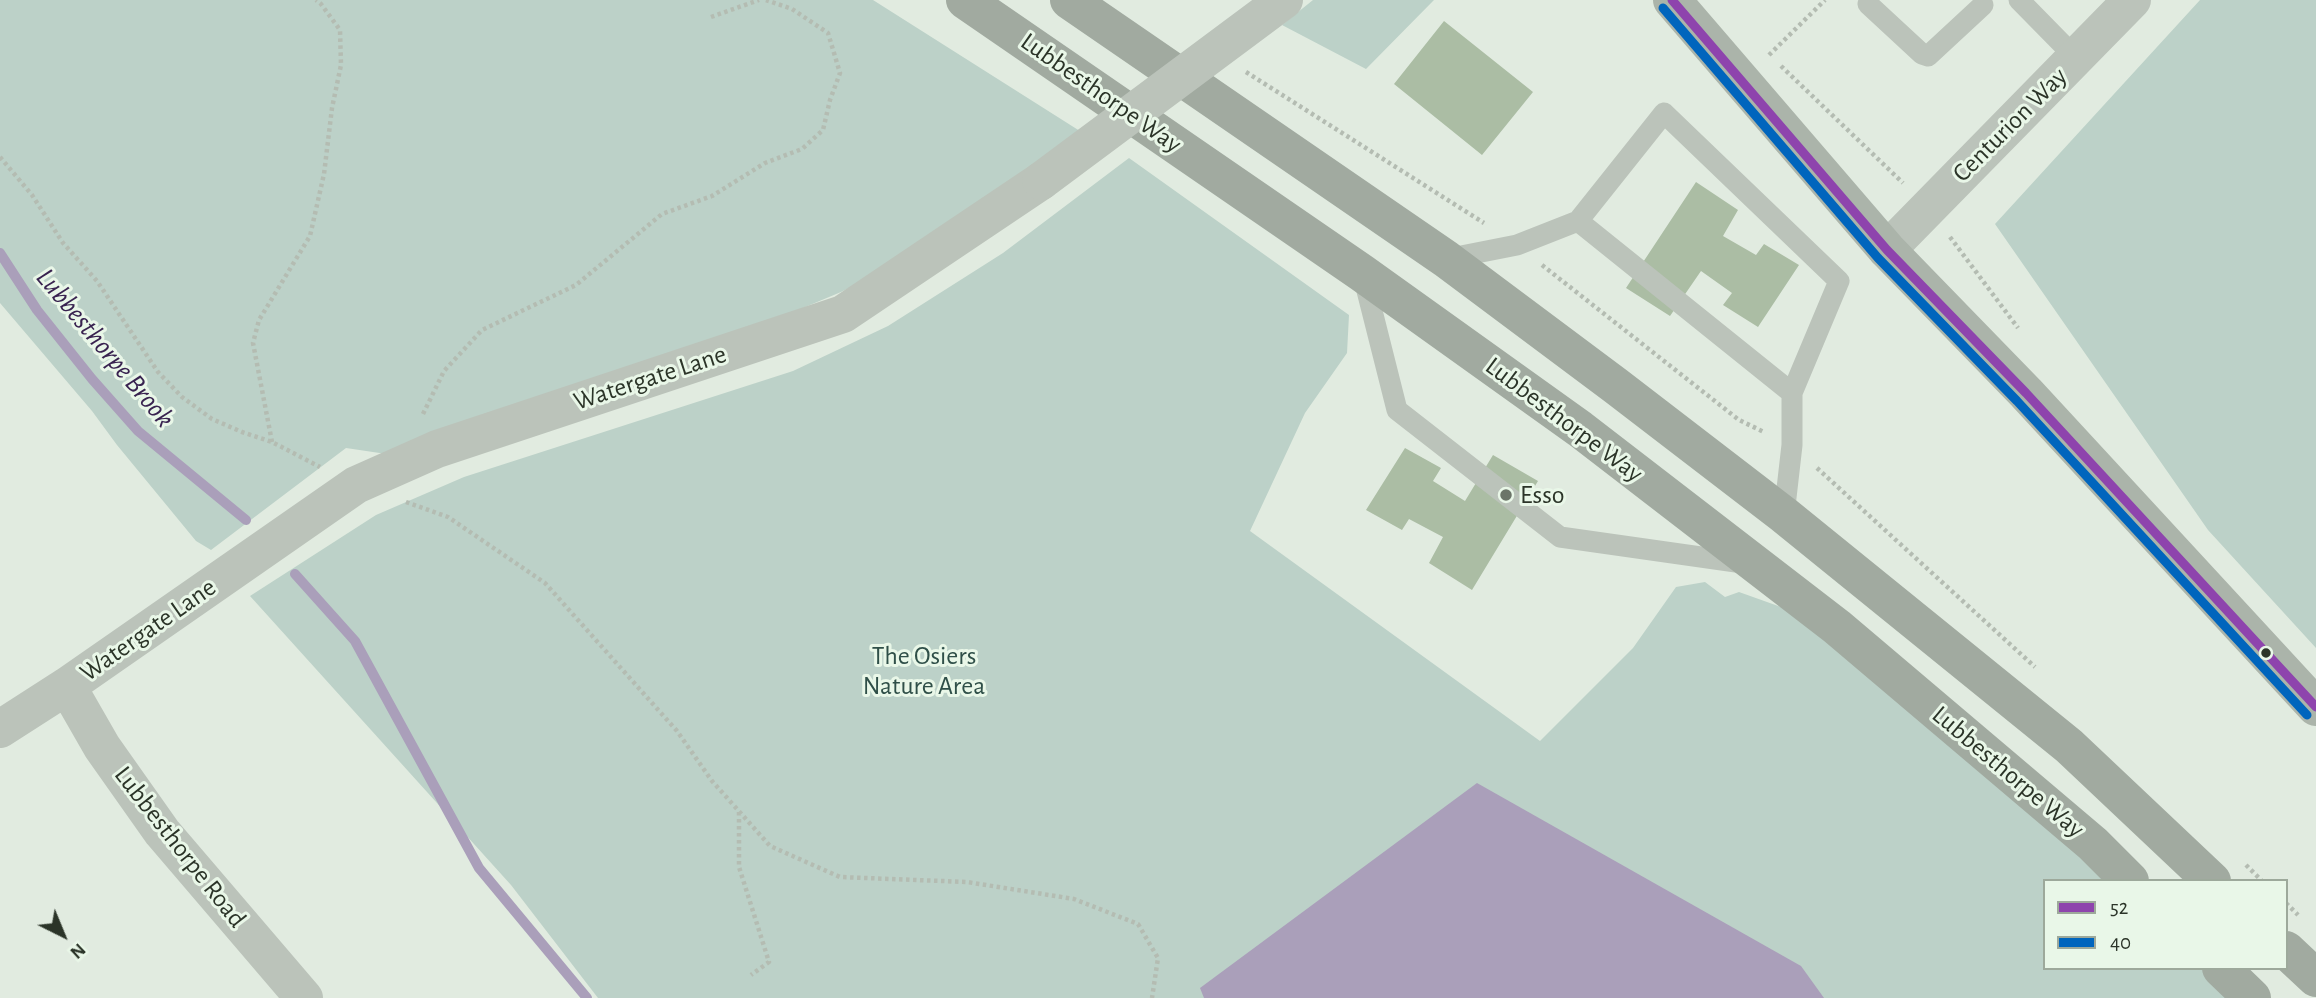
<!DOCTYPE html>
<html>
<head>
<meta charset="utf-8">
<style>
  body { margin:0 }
  #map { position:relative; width:2316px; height:998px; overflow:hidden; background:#e1ebe0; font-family:"Alegreya Sans",sans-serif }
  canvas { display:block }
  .legend { position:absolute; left:2043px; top:879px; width:245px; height:91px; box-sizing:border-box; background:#e9f7e8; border:2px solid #9da99b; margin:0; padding:9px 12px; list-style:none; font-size:21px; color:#2b3428 }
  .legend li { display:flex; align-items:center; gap:14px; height:35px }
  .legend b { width:35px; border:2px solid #9da99b }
  .north { position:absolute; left:28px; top:900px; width:70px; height:70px; -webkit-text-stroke:5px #e9f7e8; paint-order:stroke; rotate:137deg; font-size:19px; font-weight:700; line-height:28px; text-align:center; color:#2b3428 }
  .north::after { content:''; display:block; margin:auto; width:24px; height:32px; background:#2b3428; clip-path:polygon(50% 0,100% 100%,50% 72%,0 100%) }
</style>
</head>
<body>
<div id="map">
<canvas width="2316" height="998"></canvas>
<ul class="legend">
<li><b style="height:9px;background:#8e44ad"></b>52</li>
<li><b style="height:9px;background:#0065bd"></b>40</li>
</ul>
<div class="north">N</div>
</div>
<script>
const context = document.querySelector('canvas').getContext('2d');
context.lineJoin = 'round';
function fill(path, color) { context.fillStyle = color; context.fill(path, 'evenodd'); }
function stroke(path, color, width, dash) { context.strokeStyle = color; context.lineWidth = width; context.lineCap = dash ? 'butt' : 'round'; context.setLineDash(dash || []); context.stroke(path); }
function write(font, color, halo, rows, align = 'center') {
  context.font = font + ' "Alegreya Sans",sans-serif'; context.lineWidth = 6; context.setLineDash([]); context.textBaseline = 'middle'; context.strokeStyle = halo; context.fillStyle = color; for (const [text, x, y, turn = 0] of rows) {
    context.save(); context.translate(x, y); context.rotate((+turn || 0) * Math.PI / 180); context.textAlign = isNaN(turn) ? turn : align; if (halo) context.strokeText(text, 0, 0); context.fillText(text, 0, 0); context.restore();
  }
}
const green = new Path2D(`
  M0 0H873L1083 133 900 262 841 292 767 323 393 455 346 448 211 550 196 541 117 445 92 411 0 303Z
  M1313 0H1434L1366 69 1282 25Z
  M2200 0H2316V648L2208 530 1995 224Z
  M1129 158 1349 315 1347 353 1305 413 1250 531 1540 741 1633 648 1676 587 1705 582 1725 597 1739 592 1837 627 2130 881H2045V968H2220L2251 998H598L511 885 250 596 376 515 464 477 793 371 888 326 1003 253Z`);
const water = new Path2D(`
  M1477 783 1801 966 1824 998H1204L1200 988Z`);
const stream = new Path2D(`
  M0 253 37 310 92 379 138 431 246 520
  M295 574 355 641 479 868 587 998`);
const building = new Path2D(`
  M1444 21 1533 92 1482 155 1394 84Z
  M1696 182 1738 210 1723 236 1756 255 1764 244 1799 265 1758 327 1723 305 1732 293 1701 271 1670 316 1626 288Z
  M1405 448 1441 468 1433 481 1465 501 1493 455 1538 481 1472 590 1429 563 1443 537 1409 519 1402 530 1366 510Z`);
const path = new Path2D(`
  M711 17 759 0
  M1769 55 1825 0
  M1781 66 1903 183
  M1246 72 1484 223
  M0 157 32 195 63 243 97 281 158 372 182 397 212 419 242 432 272 442 320 467
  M1950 237 2018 328
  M1542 265 1739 420 1764 432
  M423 414 444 371 482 330 576 285 662 214 712 196 765 163 802 149 823 130 830 100 840 73 828 33 792 9 766 0
  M272 442 253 343 259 320 310 236 324 174 332 108 341 65 340 30 321 4 316 0
  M1817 468 2035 667
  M406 502 448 517 545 583 677 731 712 781 770 846 840 877 967 882 1074 899 1138 924 1158 958 1152 998
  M739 812V867L769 962 751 975
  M2246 865 2262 881
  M2286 903 2298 915`);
const lane = new Path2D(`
  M2019 0 2076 58
  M1868 4 1922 54 1928 56 1983 5
  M1578 221 1664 113 1839 281 1792 393
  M1446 259 1517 245 1578 221 1792 393V445L1784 515
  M1363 275 1397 410 1560 537 1743 563`);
const street = new Path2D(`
  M1887 250 2132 0
  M67 686 102 747 162 832 304 998
  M0 729 67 686 356 485 437 449 843 314 1041 181`);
const secondary = new Path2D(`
  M1672 0 1887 250 2026 393 2316 707`);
const highway = new Path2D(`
  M965 0 1362 273 1580 429 1837 627 2093 844 2130 881
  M1069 0 1446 259 1616 386 1784 515 2069 746 2212 881
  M2286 950 2316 978
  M2221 968 2252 998`);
const streetBridge = new Path2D(`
  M1041 181 1284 0`);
const bus1 = new Path2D(`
  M1672 0 1887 250 2026 393 2316 707`);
const bus2 = new Path2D(`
  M1663 8 1878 258 2017 401 2307 715`);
const markers = [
  [1506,495,7,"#6b7468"],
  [2266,653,6,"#2b3428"]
];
const streetNames = [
  ["Lubbesthorpe Way",1101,93,35],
  ["Centurion Way",2010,125,-45],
  ["Watergate Lane",650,378,-18],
  ["Lubbesthorpe Way",1564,420,37],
  ["Watergate Lane",148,630,-35],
  ["Lubbesthorpe Way",2008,772,40],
  ["Lubbesthorpe Road",180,847,52]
];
const poiNames = [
  ["Esso",1520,495]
];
const parkNames = [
  ["The Osiers",924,656],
  ["Nature Area",924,686]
];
const waterNames = [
  ["Lubbesthorpe Brook",105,348,50]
];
fill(green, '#bcd1c8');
fill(water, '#aa9fba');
stroke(stream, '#aa9fba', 10);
fill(building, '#abbda4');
stroke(path, '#b4bcb2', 4.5, [3.5, 3.5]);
stroke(lane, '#bbc3ba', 21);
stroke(street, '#bbc3ba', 38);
stroke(secondary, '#abb4aa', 38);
stroke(highway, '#a1aaa0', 38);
stroke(streetBridge, '#bbc3ba', 38);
stroke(bus1, '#8e44ad', 9);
stroke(bus2, '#0065bd', 9);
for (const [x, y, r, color] of markers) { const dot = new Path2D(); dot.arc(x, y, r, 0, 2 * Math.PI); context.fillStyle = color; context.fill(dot); stroke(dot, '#e9f7e8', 2.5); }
write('26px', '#2b3428', '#e9f7e8', streetNames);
write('26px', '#2b3428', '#e9f7e8', poiNames, 'left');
write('26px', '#2f4f48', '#e9f7e8', parkNames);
write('italic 28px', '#392350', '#e9f7e8', waterNames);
</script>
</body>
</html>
